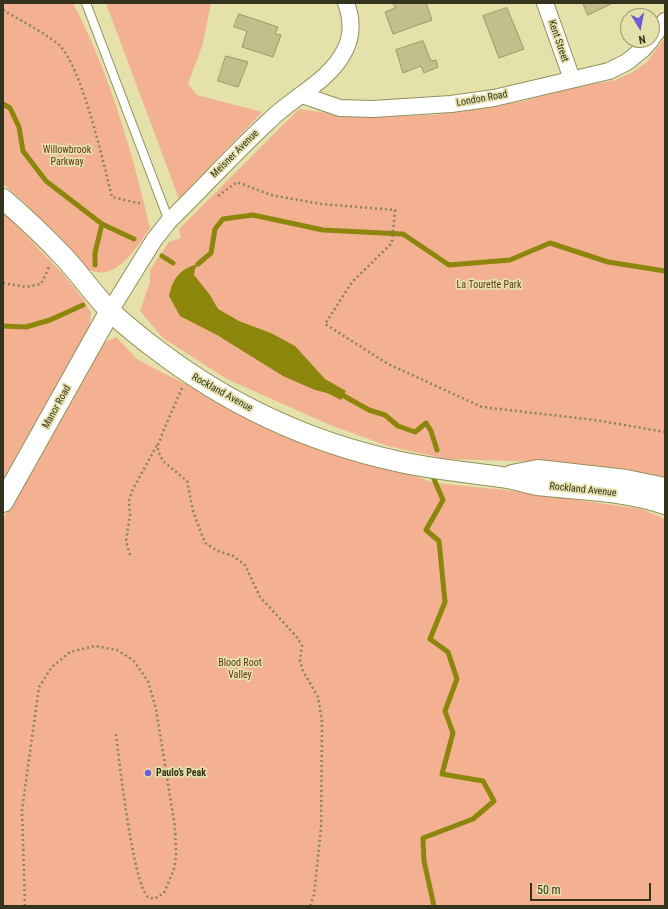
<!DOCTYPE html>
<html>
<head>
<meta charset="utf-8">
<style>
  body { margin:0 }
  #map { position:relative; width:668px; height:909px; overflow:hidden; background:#e4e1ab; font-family:"Roboto Condensed",sans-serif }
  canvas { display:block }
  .frame { position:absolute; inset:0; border:4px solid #34331d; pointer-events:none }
  .north { position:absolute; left:620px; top:8px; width:40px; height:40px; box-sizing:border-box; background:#e4e1ab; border:1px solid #9e9b72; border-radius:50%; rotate:170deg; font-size:11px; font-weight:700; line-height:16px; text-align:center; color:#34331d }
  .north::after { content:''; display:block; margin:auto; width:14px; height:18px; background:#6e5cd6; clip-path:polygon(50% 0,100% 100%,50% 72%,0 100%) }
  .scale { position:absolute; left:530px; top:883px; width:121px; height:18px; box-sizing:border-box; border:2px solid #34331d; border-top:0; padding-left:5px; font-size:12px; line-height:14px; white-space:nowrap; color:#34331d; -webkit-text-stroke:3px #e4e1ab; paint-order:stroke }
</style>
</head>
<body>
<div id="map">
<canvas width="668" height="909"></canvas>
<div class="frame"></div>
<div class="north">N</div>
<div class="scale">50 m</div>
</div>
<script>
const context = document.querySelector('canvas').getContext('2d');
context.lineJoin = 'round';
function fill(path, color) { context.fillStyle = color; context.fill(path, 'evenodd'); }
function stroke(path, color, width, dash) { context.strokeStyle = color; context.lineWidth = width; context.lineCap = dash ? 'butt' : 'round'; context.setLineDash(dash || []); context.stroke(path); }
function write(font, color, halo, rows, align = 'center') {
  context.font = font + ' "Roboto Condensed",sans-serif'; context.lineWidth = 3.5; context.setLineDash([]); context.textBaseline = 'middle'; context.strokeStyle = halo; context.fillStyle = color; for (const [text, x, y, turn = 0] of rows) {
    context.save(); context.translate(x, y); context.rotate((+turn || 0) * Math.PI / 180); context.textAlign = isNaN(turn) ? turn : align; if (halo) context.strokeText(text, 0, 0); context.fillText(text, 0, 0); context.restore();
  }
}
const green = new Path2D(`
  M3 3H73C110 74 132 151 150 228 136 249 114 285 86 268L25 203 3 184Z
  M106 3H211L203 43 188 84 197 95 262 112 179 199Z
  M665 38V479L546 462 447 459 388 446 330 425 227 379 163 338 140 311 150 282V270L169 242 181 238 179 229 299 109 357 117 435 115 524 101 568 89 615 80 631 73 647 62Z
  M3 212 62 273 84 300 91 313 90 325 3 479Z
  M116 337 137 359 163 373 294 436 435 483 505 490 641 509 665 519V906H3V519L75 396 104 343Z`);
const water = new Path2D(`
  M198 264 195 269 194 275 210 295 218 309 239 321 271 333 295 346 325 379 346 391 341 400 327 393 315 390 283 376 217 335 180 316 169 296C173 278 180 269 198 264Z`);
const stream = new Path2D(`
  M3 104 10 108 19 127 23 151 46 181 102 224 134 239
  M162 256 173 263
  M198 264 211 253 215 229 223 219 253 215 323 230 403 234 449 265 510 260 550 243 608 262 665 271
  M95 265V253L102 224
  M3 326 26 327 50 320 83 305
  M344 396 369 410 385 415 398 426 415 432 426 423 431 431 437 450
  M434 479 443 500 426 530 439 541 445 602 430 639 448 652 457 679 445 711 453 733 442 774 483 781 494 801 473 819 423 838 424 861 434 906`);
const building = new Path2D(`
  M393 3H426L432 20 393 34 385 12 395 8Z
  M583 3H613L588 15Z
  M507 8 524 49 499 58 483 16Z
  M239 14 278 27 275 34 281 35 273 57 242 47 247 31 234 27Z
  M423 41 431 61 436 60 438 67 424 73 421 66 403 73 396 50Z
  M226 56 248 62 238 87 218 81Z`);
const path = new Path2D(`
  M3 10C21 21 42 31 58 44 81 63 104 165 112 197L142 204
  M218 196 237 182 271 195 321 204 395 210 392 243 352 282 325 324 388 364 482 407 595 420 665 432
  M3 283 26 287 41 284 49 267
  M182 388 165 427 158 445V451L163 461 187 481 193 511 205 543 218 551 233 556 245 565 260 597 296 636 302 646 300 661 303 671 318 697 322 722 321 828 314 895 310 906
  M130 555 126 541 130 515 129 501 132 491 157 445
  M25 906 22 810 39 687 52 667 70 652 95 646 117 650 133 660 148 681 156 709 175 827 176 856 174 869 164 893 154 899C152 898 150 898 148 897 133 885 119 759 116 734`);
const service = new Path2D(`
  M86 3 169 221`);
const minor = new Path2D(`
  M545 3 572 79
  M652 38 665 21
  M302 95 340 108 373 109 451 104 494 98 609 71 627 62 643 49 651 40
  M110 311 154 240 169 221C203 188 235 152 270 120 294 96 330 81 345 50 353 34 352 19 346 3`);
const tertiary = new Path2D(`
  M3 199C24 217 44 236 63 256 80 274 93 294 110 311 125 325 141 338 157 350 228 404 309 442 396 461 430 469 466 472 501 477 513 478 525 483 538 485 580 490 624 490 665 504
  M512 475 538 470 626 480 665 488
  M3 502 110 311`);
const markers = [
  [148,773,4,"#6e5cd6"]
];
const streetNames = [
  ["Kent Street",558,41,71],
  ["London Road",482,99,-10],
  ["Meisner Avenue",235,154,-45],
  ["Rockland Avenue",222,393,29],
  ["Manor Road",57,407,-61],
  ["Rockland Avenue",583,490,6]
];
const parkNames = [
  ["Willowbrook",67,150],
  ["Parkway",67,162],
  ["La Tourette Park",489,285],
  ["Blood Root",240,663],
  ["Valley",240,675]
];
const poiNames = [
  ["Paulo’s Peak",156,773]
];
fill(green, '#f3b192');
fill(water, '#8d860c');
stroke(stream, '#8d860c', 5);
fill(building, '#c2bf8a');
stroke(building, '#9c9a65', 1);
stroke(service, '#92905c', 10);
stroke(minor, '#92905c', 18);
stroke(tertiary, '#92905c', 22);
stroke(path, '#86845f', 2.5, [2, 3]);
stroke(service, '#fff', 8);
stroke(minor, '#fff', 16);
stroke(tertiary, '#fff', 20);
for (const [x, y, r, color] of markers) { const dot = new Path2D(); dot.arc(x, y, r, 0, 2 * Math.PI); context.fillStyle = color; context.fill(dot); stroke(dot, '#e4e1ab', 1.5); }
write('10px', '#34331d', '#e4e1ab', streetNames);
write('10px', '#653620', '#e4e1ab', parkNames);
write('bold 10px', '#34331d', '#e4e1ab', poiNames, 'left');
</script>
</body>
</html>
